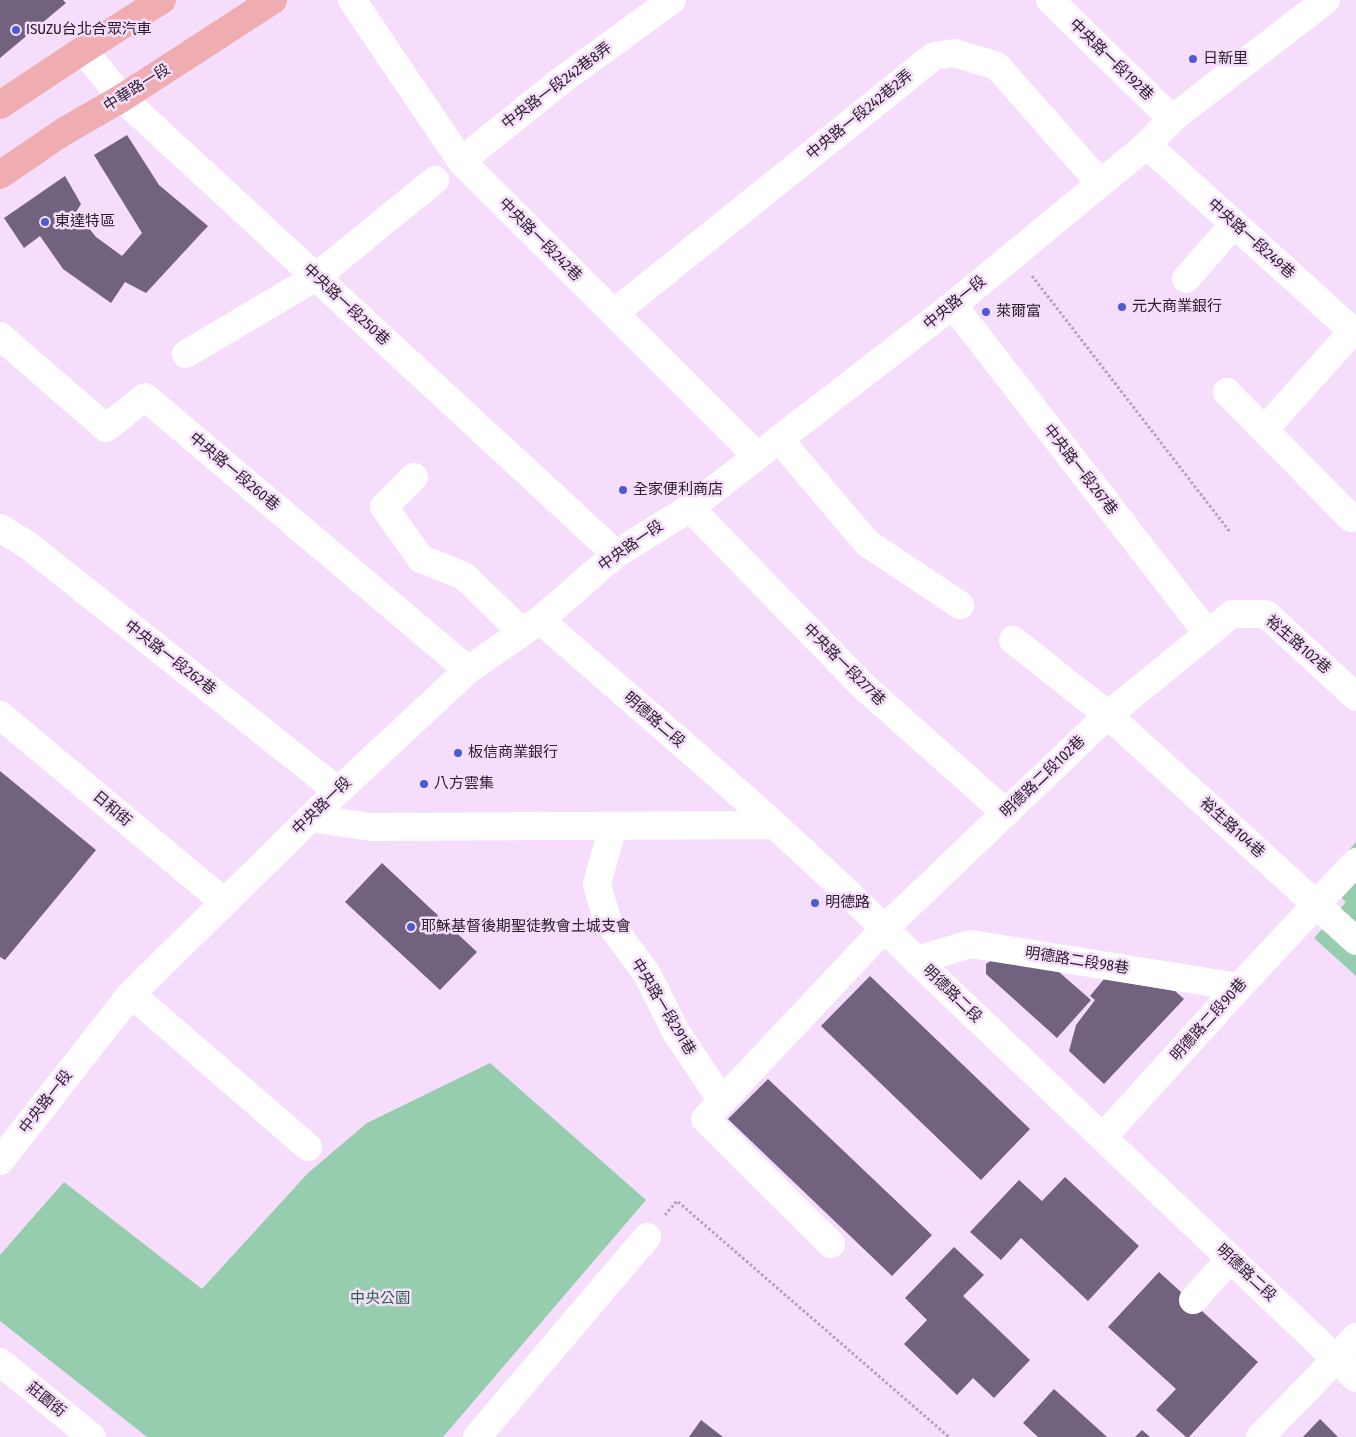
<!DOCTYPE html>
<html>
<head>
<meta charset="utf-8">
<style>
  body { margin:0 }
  canvas { display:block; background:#f6ddfb }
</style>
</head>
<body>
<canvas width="1356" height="1437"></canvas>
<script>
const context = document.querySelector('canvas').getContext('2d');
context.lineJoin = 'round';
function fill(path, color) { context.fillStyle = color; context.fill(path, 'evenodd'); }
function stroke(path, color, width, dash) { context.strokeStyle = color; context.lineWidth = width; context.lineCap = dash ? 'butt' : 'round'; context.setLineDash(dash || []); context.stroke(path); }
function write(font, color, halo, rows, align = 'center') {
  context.font = font + ' "Fira Sans Condensed","Noto Sans TC",sans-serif'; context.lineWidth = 5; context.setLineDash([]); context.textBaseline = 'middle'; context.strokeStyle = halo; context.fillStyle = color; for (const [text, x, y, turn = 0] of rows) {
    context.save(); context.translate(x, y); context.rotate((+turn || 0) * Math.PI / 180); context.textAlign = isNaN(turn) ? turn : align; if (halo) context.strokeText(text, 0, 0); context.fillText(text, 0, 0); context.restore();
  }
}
const green = new Path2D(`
  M1356 842V976L1314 938 1346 902 1322 880Z
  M490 1063 646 1200 443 1437H147L0 1321V1255L64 1182 202 1289 308 1173 367 1123Z`);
const building = new Path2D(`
  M0 0H63L66 3 0 58Z
  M127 135 159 185 208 226 146 293 125 282 111 303 63 269 40 236 24 248 4 218 65 176 81 204 76 212 96 237 122 256 142 233 94 155Z
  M0 771 96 850 5 960 0 957Z
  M382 863 477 952 440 990 345 902Z
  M996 957 1051 965 1091 1000 1057 1038 986 974V964Z
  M870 976 1030 1129 981 1180 821 1026Z
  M1104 979 1175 991 1184 999 1104 1084 1069 1051 1076 1025 1095 1000 1090 996Z
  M768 1079 932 1235 892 1276 728 1119Z
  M1065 1177 1139 1246 1088 1301 1021 1238 1001 1260 970 1232 1019 1180 1042 1201Z
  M954 1247 984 1275 963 1296 1030 1360 994 1398 973 1378 957 1395 904 1344 927 1320 905 1298Z
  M1159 1272 1258 1362 1189 1437H1186L1156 1410 1176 1389 1108 1327Z
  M1054 1389 1107 1437H1038L1023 1423Z
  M1320 1419 1338 1437H1303Z
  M701 1420 723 1437H689Z
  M1142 1430 1150 1437H1135Z`);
const path = new Path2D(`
  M1032 276 1230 532
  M665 1215 677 1201 949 1437`);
const minor = new Path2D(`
  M352 0 461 161 757 456
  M1050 0 1172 119
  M83 50 122 98 616 554
  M1147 145 1356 334
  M461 161 562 80 672 0
  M1186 279 1234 224
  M953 305 1208 634
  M614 313 934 56 954 53 997 66 1100 183
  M0 336 106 428 145 397 468 670
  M186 354 316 277 435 180
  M1227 392 1351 518
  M1264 430 1353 331
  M779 439 867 543 960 605
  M414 477 384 507 421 559 464 576 522 632
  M690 508 863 686 1006 813
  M0 528 29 546 338 791
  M540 620C667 731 797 839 916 960L1356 1378
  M1013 640 1108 715 1356 941
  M0 715 224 902
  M310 818 371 827 775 825
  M613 826 597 884 607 920 647 974 676 1032 722 1101
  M916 960 971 944 1239 987
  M131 994 308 1147
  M1103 1137 1239 987 1356 862
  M0 1161 131 994 338 791 468 670 540 620 616 554 690 508 953 305 1147 145 1172 119 1326 0
  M831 1244 705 1119 885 928 1108 715 1232 614H1266L1356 697
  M1193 1300 1230 1259
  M0 1362 92 1437
  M477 1437 647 1237
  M1260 1437 1309 1387 1356 1337`);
const major = new Path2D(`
  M0 105 83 50 162 0
  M0 175 63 132 122 98 273 0`);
const markers = [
  [16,30,5,"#4d5bd0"],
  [1193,59,5,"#4d5bd0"],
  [45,222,5,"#4d5bd0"],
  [1122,307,5,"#4d5bd0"],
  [986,312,5,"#4d5bd0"],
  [623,490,5,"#4d5bd0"],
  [458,753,5,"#4d5bd0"],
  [424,784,5,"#4d5bd0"],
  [815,903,5,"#4d5bd0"],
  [411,927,5,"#4d5bd0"]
];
const poiNames = [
  ["ISUZU台北合眾汽車",26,30],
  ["日新里",1203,59],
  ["東達特區",55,222],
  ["元大商業銀行",1132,307],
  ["萊爾富",996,312],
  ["全家便利商店",633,490],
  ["板信商業銀行",468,753],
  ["八方雲集",434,784],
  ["明德路",825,903],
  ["耶穌基督後期聖徒教會土城支會",421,927]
];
const streetNames = [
  ["中央路一段192巷",1111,60,44],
  ["中央路一段242巷8弄",557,86,-37],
  ["中華路一段",137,88,-32],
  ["中央路一段242巷2弄",860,115,-39],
  ["中央路一段249巷",1251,239,42],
  ["中央路一段242巷",540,240,45],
  ["中央路一段",955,303,-39],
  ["中央路一段250巷",346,305,43],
  ["中央路一段267巷",1080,470,52],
  ["中央路一段260巷",234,472,40],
  ["中央路一段",631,546,-35],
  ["裕生路102巷",1298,645,41],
  ["中央路一段262巷",170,658,38],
  ["中央路一段277巷",844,665,45],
  ["明德路二段",654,720,41],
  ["明德路二段102巷",1043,777,-44],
  ["中央路一段",322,806,-44],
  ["日和街",112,809,40],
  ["裕生路104巷",1232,828,42],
  ["明德路二段98巷",1077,961,9],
  ["明德路二段",952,994,44],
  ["中央路一段291巷",663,1007,59],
  ["明德路二段90巷",1209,1020,-48],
  ["中央路一段",46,1102,-52],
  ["明德路二段",1246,1273,43],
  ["莊園街",46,1400,39]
];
const parkNames = [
  ["中央公園",380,1299]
];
fill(green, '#95cdae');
fill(building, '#71627f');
stroke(path, '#b4a0b8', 3, [2.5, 2.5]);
stroke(minor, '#fff', 28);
stroke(major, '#efadb1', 28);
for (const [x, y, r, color] of markers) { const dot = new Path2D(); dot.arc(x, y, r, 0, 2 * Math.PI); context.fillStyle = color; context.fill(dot); stroke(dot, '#f6ddfb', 2); }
write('15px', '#2a212c', '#f6ddfb', poiNames, 'left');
write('15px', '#2a212c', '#f6ddfb', streetNames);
write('15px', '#236547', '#f6ddfb', parkNames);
</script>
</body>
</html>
